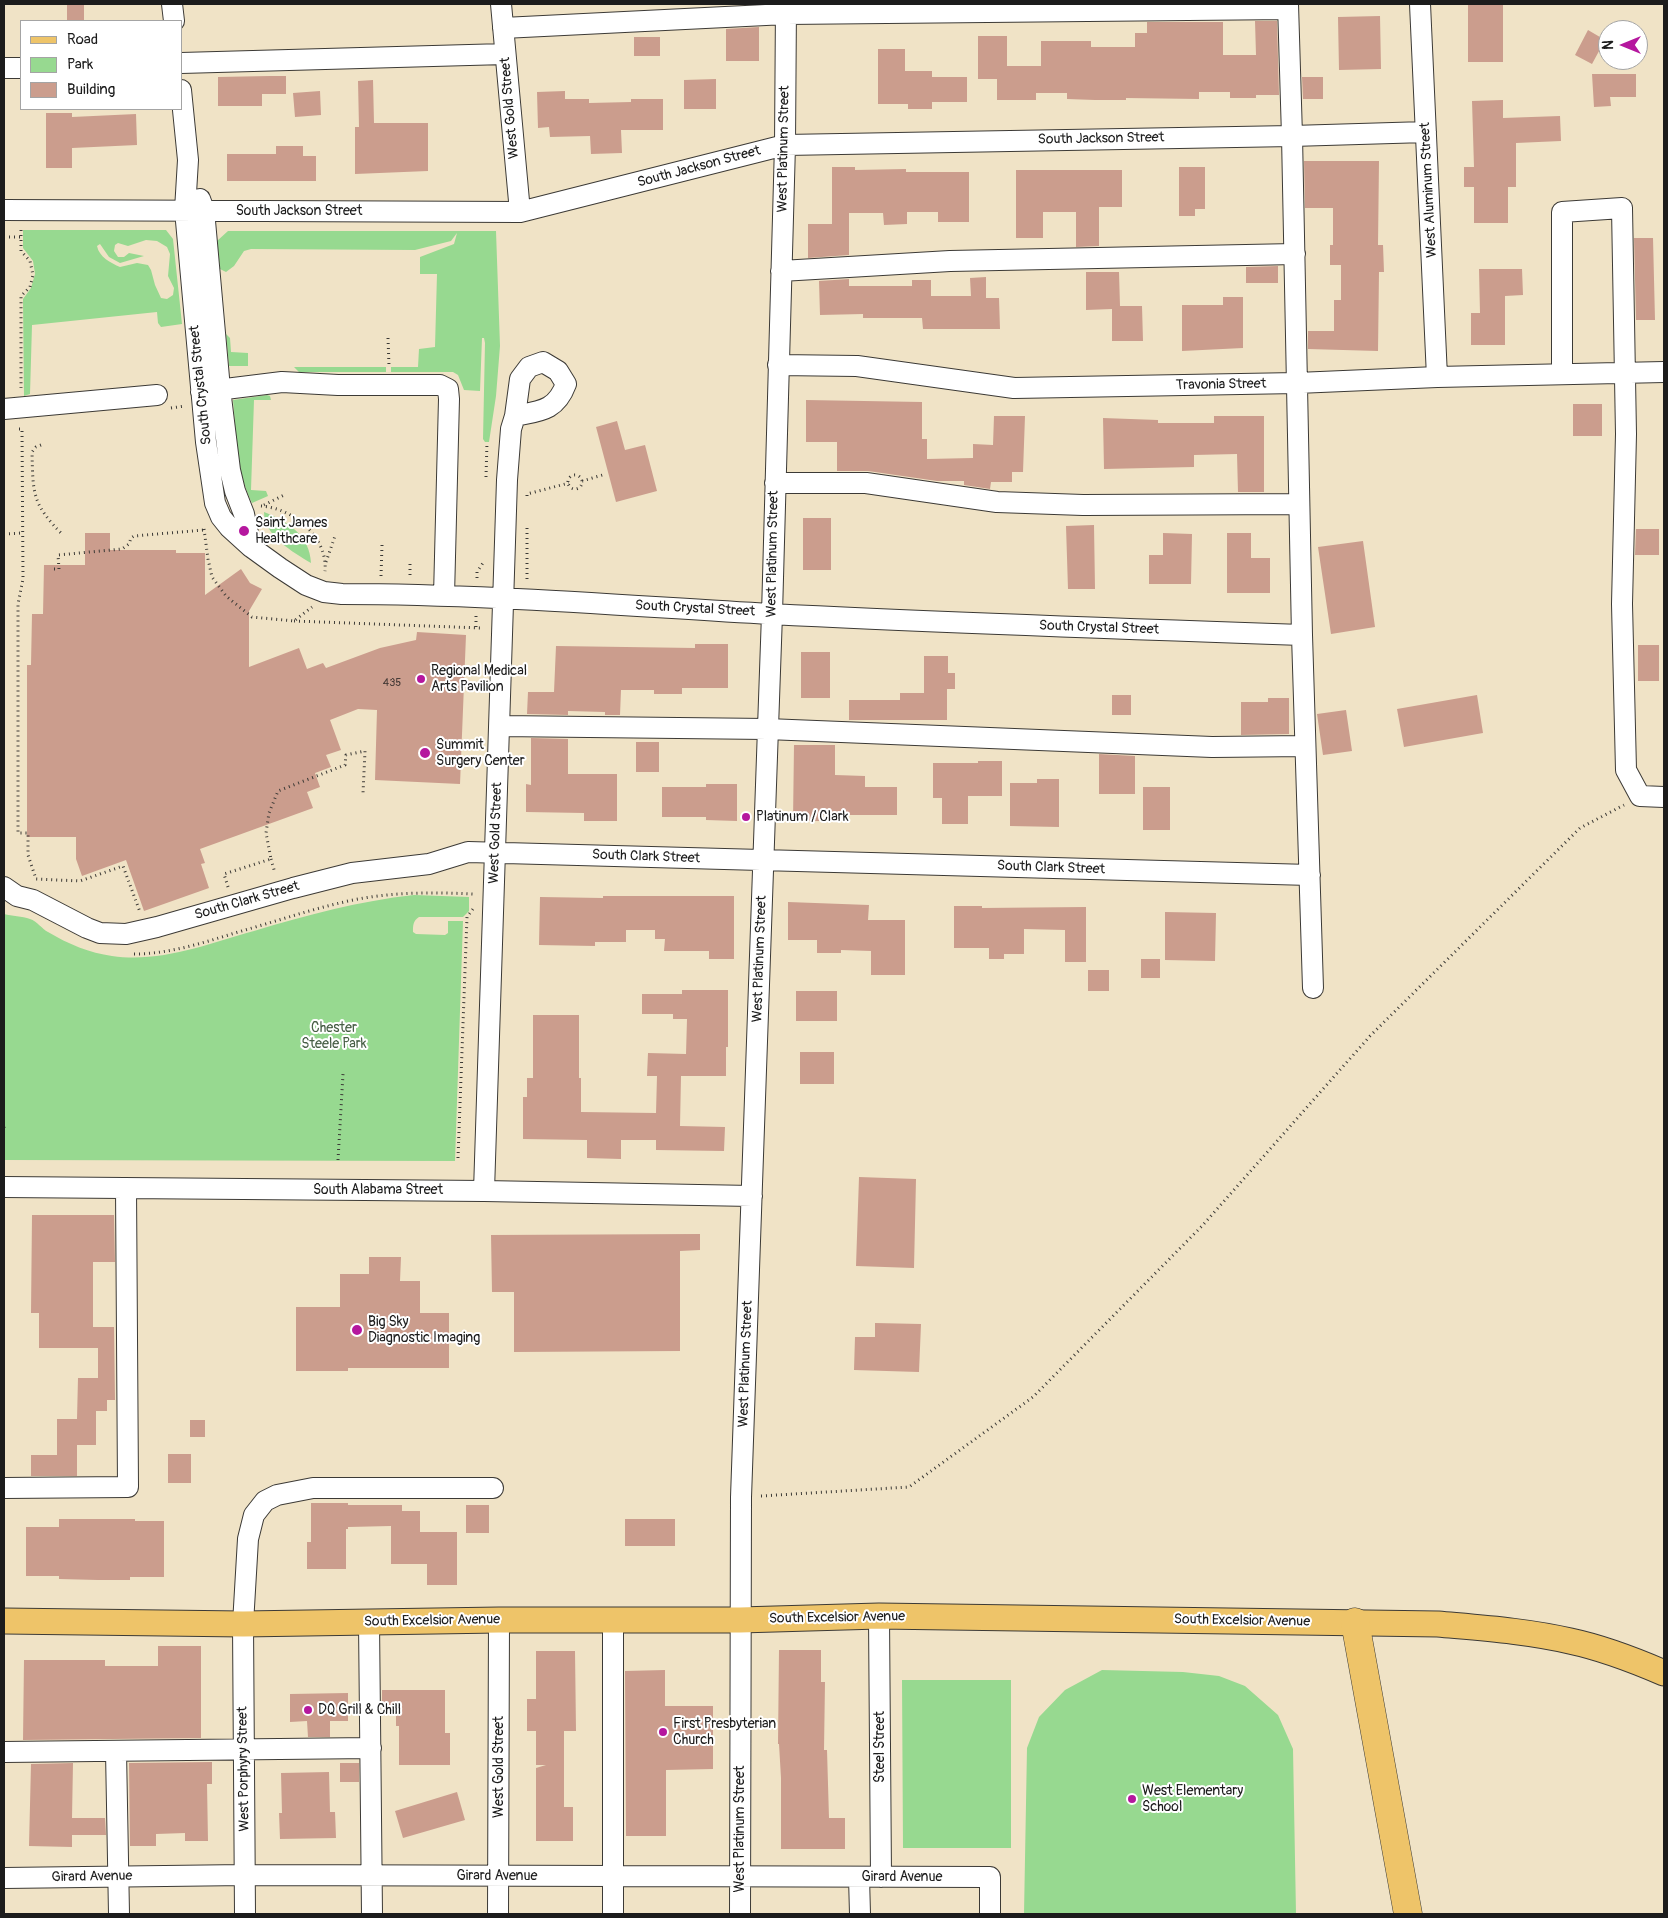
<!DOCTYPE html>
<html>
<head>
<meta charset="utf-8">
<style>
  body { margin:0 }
  #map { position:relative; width:1668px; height:1918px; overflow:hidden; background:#f0e3c6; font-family:Pangolin,sans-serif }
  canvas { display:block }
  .frame { position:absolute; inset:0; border:5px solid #1c1c1c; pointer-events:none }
  .legend { position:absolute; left:20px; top:20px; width:162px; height:90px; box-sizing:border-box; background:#fff; border:1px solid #a4a4a4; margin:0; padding:6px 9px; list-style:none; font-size:15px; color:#1c1c1c }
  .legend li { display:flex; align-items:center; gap:10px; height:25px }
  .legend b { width:25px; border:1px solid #a4a4a4 }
  .north { position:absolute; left:1598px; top:20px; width:50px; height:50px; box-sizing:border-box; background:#fff; border:1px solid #a4a4a4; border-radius:50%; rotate:270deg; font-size:14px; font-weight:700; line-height:20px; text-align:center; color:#1c1c1c }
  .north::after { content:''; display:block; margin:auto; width:18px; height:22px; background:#b5179e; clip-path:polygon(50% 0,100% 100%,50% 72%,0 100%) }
</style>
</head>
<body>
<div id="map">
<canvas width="1668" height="1918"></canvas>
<div class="frame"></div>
<ul class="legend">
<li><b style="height:6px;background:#eec469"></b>Road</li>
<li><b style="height:14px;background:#97d990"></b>Park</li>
<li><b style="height:14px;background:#cb9d8d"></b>Building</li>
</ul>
<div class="north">N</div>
</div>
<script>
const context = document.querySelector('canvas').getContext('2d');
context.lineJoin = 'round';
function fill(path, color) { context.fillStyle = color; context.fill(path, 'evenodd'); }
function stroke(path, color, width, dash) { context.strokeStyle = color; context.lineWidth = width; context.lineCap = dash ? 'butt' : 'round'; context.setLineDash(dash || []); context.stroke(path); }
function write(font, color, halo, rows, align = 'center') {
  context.font = font + ' Pangolin,sans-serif'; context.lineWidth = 4; context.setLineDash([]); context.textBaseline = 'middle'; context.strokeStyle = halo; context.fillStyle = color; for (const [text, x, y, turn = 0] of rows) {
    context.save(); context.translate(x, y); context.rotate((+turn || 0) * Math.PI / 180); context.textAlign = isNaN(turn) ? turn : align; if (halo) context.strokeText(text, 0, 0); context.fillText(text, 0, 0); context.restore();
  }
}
const green = new Path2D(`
  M23 230H166L173 239 182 324 161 327 158 323 157 312 32 325 30 394 24 396 23 299 31 288 35 274 33 261 23 248ZM146 240 157 241 167 247 170 254 168 276 174 288 173 295 167 299 161 298 155 285 151 270 148 265 137 263 120 267C111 263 99 257 97 246L100 244 109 257 120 263 144 256 129 253 124 257H118L114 251 115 245 118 243 128 246Z
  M228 231H496L500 346 496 396 489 442H485L483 439 485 343 484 338H482L480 391 464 390 458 375 453 372H391V367H418L419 349 435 347 437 274H420V257L454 244 457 233 451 241 415 250 251 249 244 251 234 266 226 272 220 269 217 241Z
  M226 334 230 338 231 352 248 353V366H229Z
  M294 367H386V372H299Z
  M267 395 270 396 271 400H254L251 490 266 491 268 496 252 503C236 471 236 434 233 400Z
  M264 512C287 521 310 535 311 563 293 552 264 536 264 512Z
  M414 895 469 897V911L463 917H419C413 921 413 925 413 932L416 934 445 935 448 933V921H463L455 1161 4 1160V914C12 916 22 916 30 919 37 921 42 929 48 932 68 944 90 953 112 956 161 963 207 944 254 931 307 915 359 901 414 895Z
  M1102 1670 1183 1672 1219 1676 1245 1686 1278 1715 1293 1749 1296 1914H1024L1027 1748 1039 1717 1065 1690Z
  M902 1680H1011V1848H903Z`);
const building = new Path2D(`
  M67 4H84V21H67Z
  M1468 4H1503V62H1468Z
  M1380 16 1381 69 1339 70 1338 17Z
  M1255 21H1277L1279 95H1256V98H1230V92H1199V99L1126 98V100H1095L1067 99V93H1036V100H997V79H978V36H1007V66H1041V41H1091V47H1135V33H1147V22H1223V55H1256Z
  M759 27V61H726V29Z
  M1588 30 1605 40 1592 64 1575 55Z
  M634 37H660V56H634Z
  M878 49H905V71H932V77H967V102H932V109H908V104H878Z
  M1592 74H1636V97H1610L1611 106 1594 107Z
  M270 76H286V94H262V106H218V77Z
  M1302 77H1323V99H1303Z
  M716 79V109H684V80Z
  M373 80 374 123H428V171L355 174V127H359L358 81Z
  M320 91 321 115 295 117 293 93Z
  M565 91V99H589V103L631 102V99H663V130H621L622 153 591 154 590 136 550 137 549 127 538 128 537 92Z
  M1503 100V118L1560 116 1561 141 1516 143V187H1508V223H1474V187H1464V167H1474L1472 101Z
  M46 113H72V117L136 114 137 145 72 148V168H46Z
  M276 146H303V156H316V181H227V154H276Z
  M1304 161H1379L1378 245H1383L1384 272H1379L1378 351 1308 349V331H1334V300H1341V265H1330V245H1333V208H1305Z
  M832 167H855V170L906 169V172H969V222H938V212H907V224L884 225 883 213H849V255L808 258V224H832Z
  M1179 167H1205V209H1195V216H1179Z
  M1016 170H1122V207H1099V246L1076 247V212H1043V238H1016Z
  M1634 238H1653L1655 320H1636Z
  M1278 266V283H1246V267Z
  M1479 269H1522L1523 295 1505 296V345H1471V313H1480Z
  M1086 272H1119L1120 306H1142L1143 341H1112V309L1086 310Z
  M986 277V298H999L1000 329H923L922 318H863V314L820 315 819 281 849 279V286H912V280H931V296H971L970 278Z
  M1223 297H1243V348L1182 351V305H1223Z
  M806 400 922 402V439H927V459L973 458V444L993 445 994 416H1025L1023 472H1012V482H991L990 489 964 485V481H937L868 471H837V442H806Z
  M1573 404H1602V436H1573Z
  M1214 416H1264V492H1238L1237 454 1194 455V467L1104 469 1103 418 1158 420V423H1214Z
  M617 421 625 450 645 445 657 491 616 502 596 427Z
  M803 518H831V570H803Z
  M1094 525 1095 589H1068L1066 526Z
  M1636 529H1659V555H1635Z
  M85 533H110V550H176V553H205V595L241 569 250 583 262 589 249 611V667L299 648 307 669 323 663 326 668 380 648 416 640 417 632 466 635 460 784 375 780 377 710 358 709 330 720 341 750 326 755 331 767 315 773 320 787 307 792 313 808 200 849 205 863 201 864 209 888 144 911 126 860 82 876 76 859V837H27V665H31L32 614H43L44 565H85Z
  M1163 533 1192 534 1191 584H1149V555H1163Z
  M1227 533H1251V558H1270V593H1227Z
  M1363 541 1375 627 1331 634 1318 547Z
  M695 644H728V688H682V694H654V690H621L620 715H605V712L568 711V715L527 714 528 692H554L556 646 695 648Z
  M1638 645H1659V681H1638Z
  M801 652H830V698H801Z
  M924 656H948V673H955V689H947V720H849V700H900V693H924Z
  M1112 695H1131V715H1112Z
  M1477 695 1483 733 1404 747 1397 709Z
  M1268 698H1289V734L1241 735V702H1268Z
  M1346 710 1352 751 1323 755 1317 714Z
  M531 738 568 739V774H617V821H584V813L526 812V784L531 785Z
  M636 742H659V772H636Z
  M794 745H835V775L865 776V787H897V815H822V821H793Z
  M1099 754 1135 756V794H1099Z
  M978 761H1002V796H968V824H942V798H933V763H978Z
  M1037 779H1059V827L1010 826V783H1037Z
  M706 784H737V821L706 820V817H662V787H706Z
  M1143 787H1170V830H1143Z
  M603 896H734V959H709V951H664L665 939H655V930H626V942H595V946L539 945 540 897 603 898Z
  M788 902 869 905 868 920H905V975H871V951L841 950V953H817V940H788Z
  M954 906H982V908L1086 907V962H1065V930L1024 929V954H1004V959H989V948H954Z
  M1165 912 1216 913 1215 961 1165 960Z
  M1141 959H1160V978H1141Z
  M1088 970H1109V991H1088Z
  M682 990H728V1047H726V1076H681L680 1126 725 1127 724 1151 656 1150V1140H621V1159L587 1158V1140L523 1139V1097H527V1078H533V1015H579V1078H581V1112L656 1113 657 1076H647L648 1053 686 1054 687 1019H673V1014H642V994H682Z
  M796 991H837V1021H796Z
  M800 1052H834V1084H800Z
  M859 1177 916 1179 914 1268 856 1266Z
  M32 1215H114L115 1262H93V1327H114L115 1400H107V1411H96V1445H77V1476H31V1455H57V1419H77L78 1378H98V1348H39V1313H31Z
  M700 1234V1250L680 1251V1351L514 1352V1292H492L491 1235Z
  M369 1257H401L400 1281H420V1313H449V1368H348V1371H296V1307H340V1274H369Z
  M875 1323 921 1324 919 1372 854 1370 855 1337H875Z
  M190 1420H205V1437H190Z
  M168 1454H191V1483H168Z
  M311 1503H348V1505H402V1511H420V1532H457V1585H427V1564H391V1526L348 1527V1529H346V1569H307V1542H311Z
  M466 1505H489V1533H466Z
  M59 1519H135V1521H164V1577H130V1580H98L59 1579V1576H26V1527H59Z
  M625 1519H675V1546H625Z
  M158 1646H201V1738L23 1740 24 1660H105V1666H158Z
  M779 1650H821V1682H825L824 1750H827L829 1818H845V1849H781V1778L779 1744H778Z
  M536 1651H575L576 1731H564V1807H573V1841H536V1768L546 1765H536V1731H527V1699H536Z
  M665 1670V1706H713V1769L666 1770V1836H626L625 1671Z
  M382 1690H445V1733H450V1765H399V1726H396V1714H382Z
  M348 1693V1721H330V1737H308L307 1721 290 1722V1694Z
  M212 1762V1784H207L208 1841H185V1833L156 1834V1846H130L129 1763Z
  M73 1763 72 1818H105L106 1835H72V1847L29 1846 31 1764Z
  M340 1763H359V1782H340Z
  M329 1772 330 1812H335L336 1838 280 1839 279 1813H282L281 1773Z
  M457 1792 465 1820 403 1838 395 1811Z`);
const path = new Path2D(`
  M21 230V237
  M4 237H21V251L30 261 33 275 30 287 21 296V388
  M388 338 389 366
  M171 408 185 406
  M19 429H22L23 579 18 604V833H28V855L36 879 80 881 123 866 140 912
  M41 445 36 447 32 452C33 494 32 504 63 535
  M568 482a7 7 0 1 1 14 0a7 7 0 1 1-14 0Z
  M486 477 487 442
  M582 481 606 474
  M527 496V494L569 483
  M264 505 286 494
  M261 506C293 508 328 537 325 571
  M204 529 208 559 212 577 226 596 252 617 294 621 312 607
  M4 534 22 533
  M326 562 335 536
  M54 569H59L58 555 122 549 129 544 131 538 134 536 204 530
  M410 575V561
  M381 576 382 545
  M477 578V572L483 563
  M527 579V527
  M476 616V627
  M294 621 481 628V629
  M271 859 275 873
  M228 887 224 874 271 859 266 833 269 813 278 791 345 765 346 755 365 751 363 793
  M134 954C175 954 213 939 252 928 283 919 313 909 344 902 386 892 430 892 473 894
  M4 1127 7 1124
  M458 1158 467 917 473 909
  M338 1160 343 1074
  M761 1496 909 1487 1033 1397 1202 1226 1370 1036 1580 828 1624 805`);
const minor = new Path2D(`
  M172 4 174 21
  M501 4 520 212
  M1288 4 1292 136 1302 635 1313 988
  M1420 4 1437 377
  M503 28 786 14 1288 9
  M181 63 505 54
  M4 68H21
  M181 90 188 160 185 210 206 442 215 503 221 517 229 527 251 547 280 568 306 585 324 592 342 594C485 594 628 606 771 614 948 623 1125 629 1302 635
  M200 199 204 210 220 389 230 470 235 491 244 514 251 547
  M4 210 520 212 785 145 1292 136 1426 132
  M781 271 950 261 1295 254
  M778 365 857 366 1014 388 1297 383 1437 377 1664 372
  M1562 374V212L1622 208 1626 434 1622 604 1626 770 1640 796 1664 797
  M201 392 282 382 338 385H440L448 389 449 399 444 596
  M4 409 157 395
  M775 483H866L997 502 1083 505 1299 504
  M500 726 767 729 1212 747 1305 746
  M4 887 17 896 33 900 87 928 100 933 126 934 157 927 293 888 352 873 429 864 468 852 1310 875
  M4 1187 484 1191 752 1196
  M484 1191 507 480 511 429 515 416 520 379 529 367 543 362 558 371 566 384C556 411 540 411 515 416
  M4 1488 128 1487 126 1188
  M879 1616 881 1877
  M613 1620V1914
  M369 1622 372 1914
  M116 1751 119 1914
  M4 1752 371 1748
  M859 1877 860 1914
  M4 1878 245 1875 990 1877V1914
  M245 1914 243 1624 248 1539 254 1515 265 1501 277 1495 313 1488H493
  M498 1914 499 1620
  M740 1914 741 1497 772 614 785 145 786 4`);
const major = new Path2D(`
  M4 1621 243 1624 499 1620H740L879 1616 1438 1624C1482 1628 1527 1631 1570 1641 1603 1648 1634 1660 1664 1673`);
const highway = new Path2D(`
  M1355 1622 1408 1914`);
const markers = [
  [244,531,6,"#b5179e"],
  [421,679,5,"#b5179e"],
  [425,753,6,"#b5179e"],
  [746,817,5,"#b5179e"],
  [357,1330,6,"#b5179e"],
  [308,1710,5,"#b5179e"],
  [663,1732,5,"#b5179e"],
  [1132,1799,5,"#b5179e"]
];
const numberNames = [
  ["435",392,683]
];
const streetNames = [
  ["West Gold Street",510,108,-95],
  ["South Jackson Street",1101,139,-1],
  ["West Platinum Street",784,149,-89],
  ["South Jackson Street",699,167,-15],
  ["West Aluminum Street",1429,190,-93],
  ["South Jackson Street",299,211],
  ["South Crystal Street",201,385,-96],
  ["Travonia Street",1221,385,-1],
  ["West Platinum Street",773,554,-89],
  ["South Crystal Street",695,609,3],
  ["South Crystal Street",1099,628,2],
  ["West Gold Street",496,833,-88],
  ["South Clark Street",646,857,2],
  ["South Clark Street",1051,868,2],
  ["South Clark Street",247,901,-16],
  ["West Platinum Street",760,959,-88],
  ["South Alabama Street",378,1190],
  ["West Platinum Street",746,1364,-88],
  ["South Excelsior Avenue",837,1618,-1],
  ["South Excelsior Avenue",432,1621,-1],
  ["South Excelsior Avenue",1242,1621,1],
  ["Steel Street",880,1747,-90],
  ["West Gold Street",499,1767,-90],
  ["West Porphyry Street",244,1769,-91],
  ["West Platinum Street",740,1829,-90],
  ["Girard Avenue",497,1876],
  ["Girard Avenue",92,1877,-1],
  ["Girard Avenue",902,1877]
];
const poiNames = [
  ["Saint James",255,523],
  ["Healthcare",255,539],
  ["Regional Medical",431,671],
  ["Arts Pavilion",431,687],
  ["Summit",436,745],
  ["Surgery Center",436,761],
  ["Platinum / Clark",756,817],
  ["Big Sky",368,1322],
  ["Diagnostic Imaging",368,1338],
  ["DQ Grill & Chill",318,1710],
  ["First Presbyterian",673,1724],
  ["Church",673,1740],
  ["West Elementary",1142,1791],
  ["School",1142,1807]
];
const parkNames = [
  ["Chester",334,1028],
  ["Steele Park",334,1044]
];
fill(green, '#97d990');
fill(building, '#cb9d8d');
stroke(minor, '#3c3a36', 22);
stroke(major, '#3c3a36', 27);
stroke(highway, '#3c3a36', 29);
stroke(path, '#3c3a36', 3, [1, 4]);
stroke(minor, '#fff', 20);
stroke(major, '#eec469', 25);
stroke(highway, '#eec469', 28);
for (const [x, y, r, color] of markers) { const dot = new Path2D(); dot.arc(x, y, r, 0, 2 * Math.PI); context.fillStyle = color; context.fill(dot); stroke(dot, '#fff', 2); }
write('11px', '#483c38', null, numberNames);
write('14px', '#1c1c1c', '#fff', streetNames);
write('14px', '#1c1c1c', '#fff', poiNames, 'left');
write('14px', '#475e45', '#fff', parkNames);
</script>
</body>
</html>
